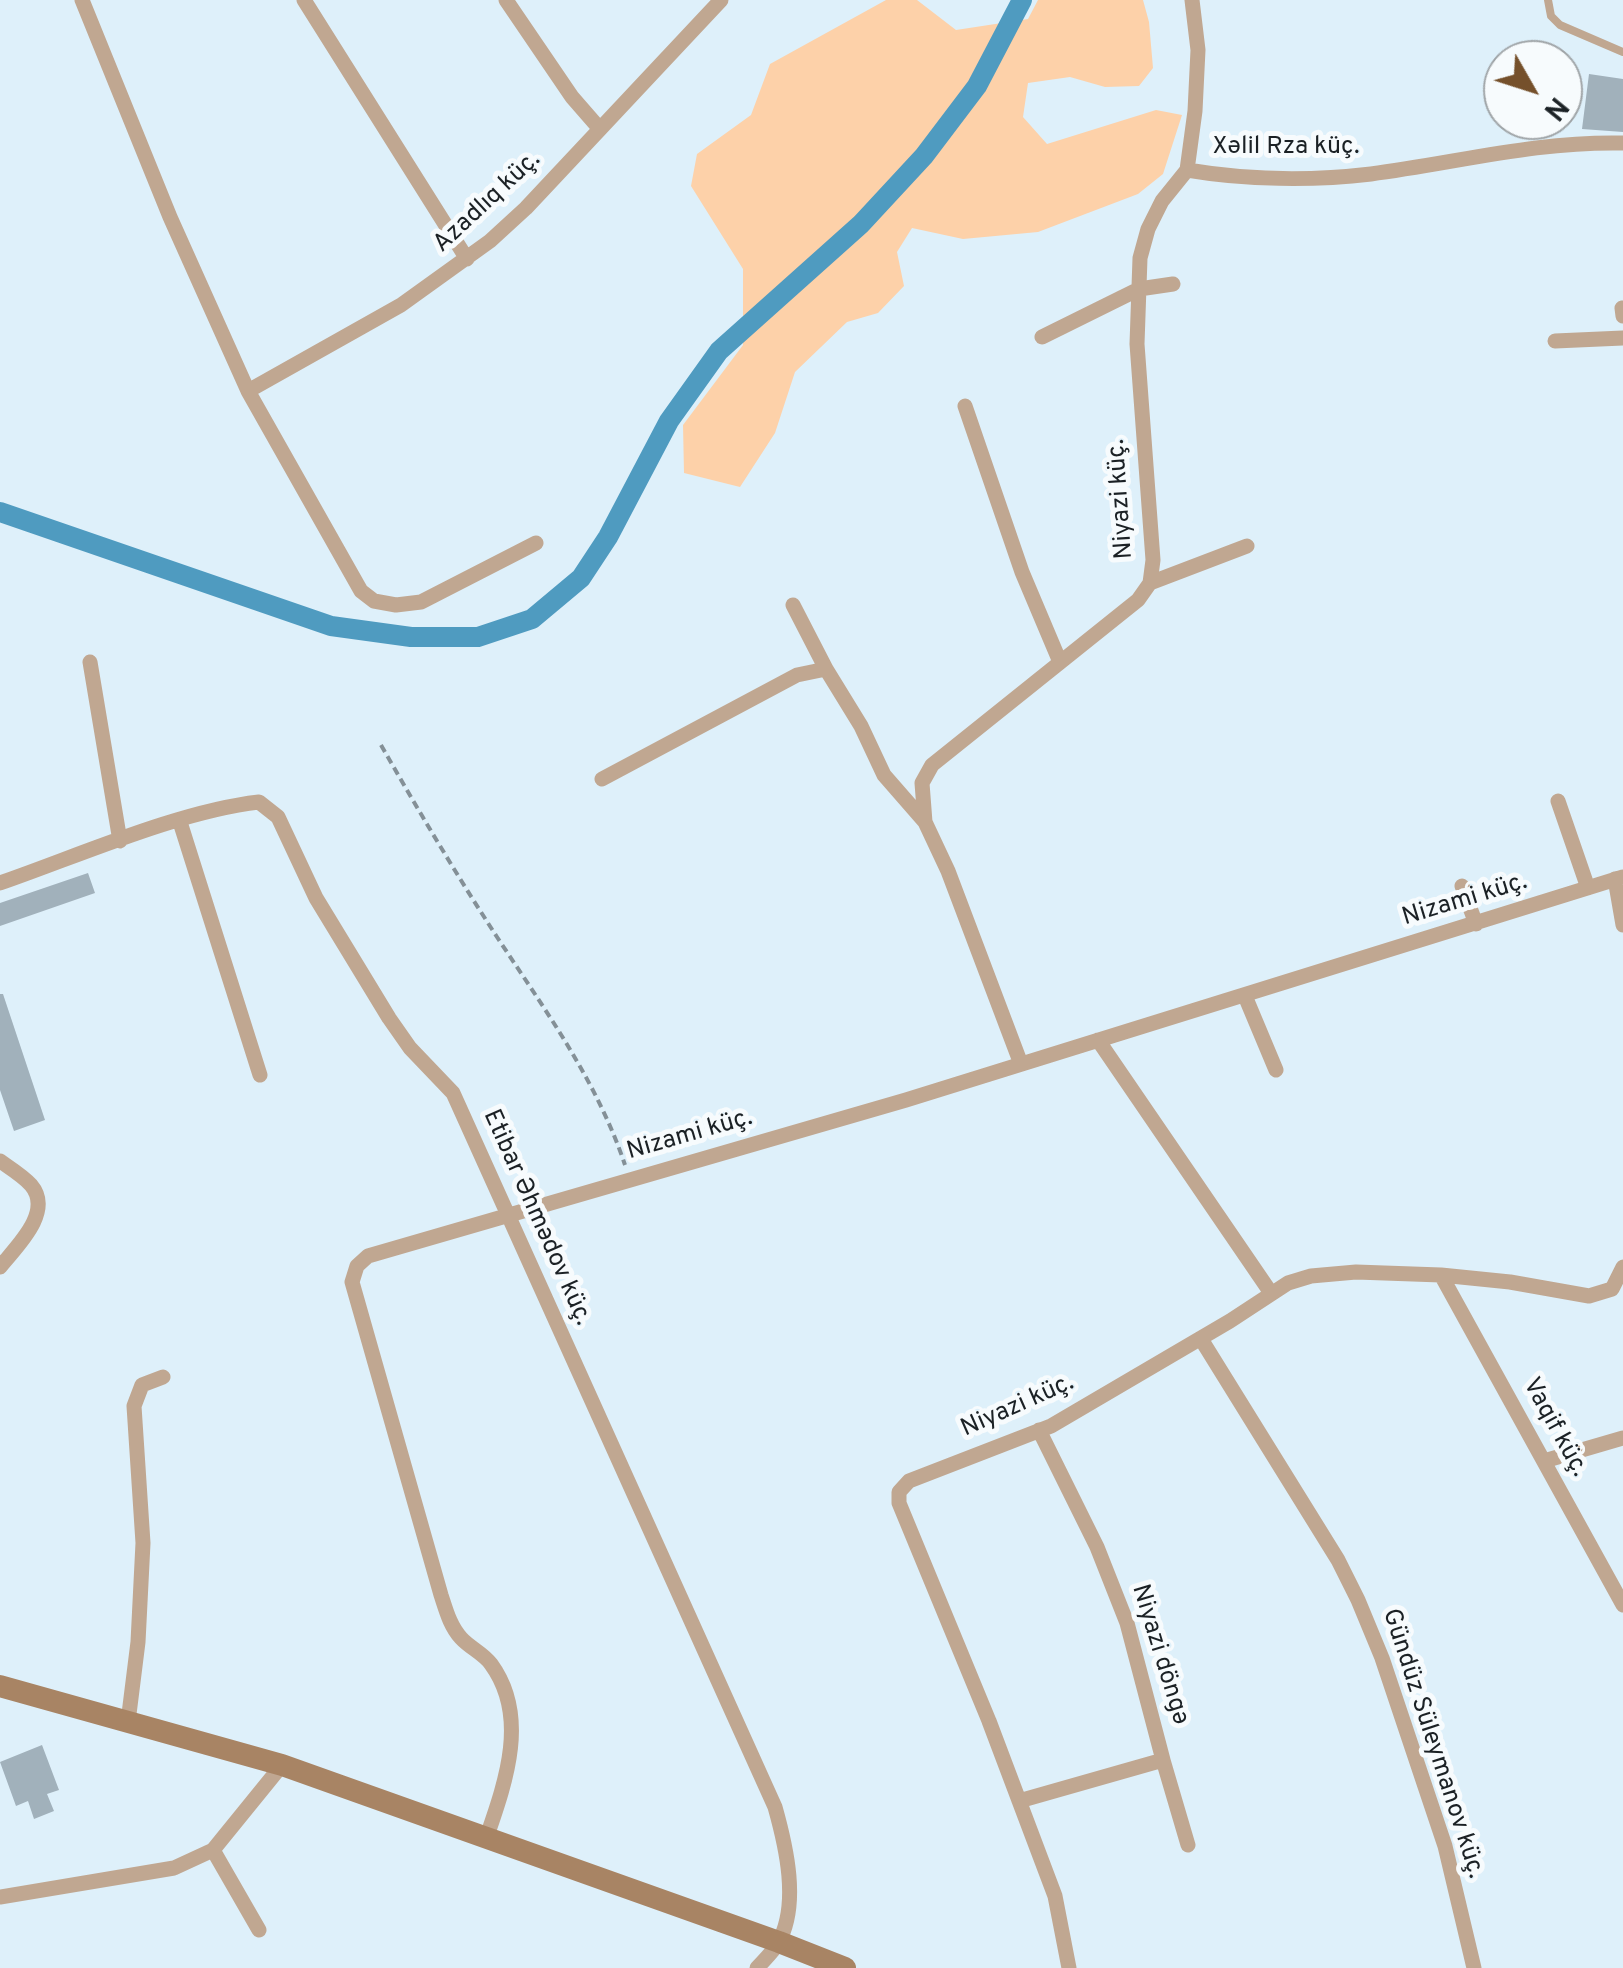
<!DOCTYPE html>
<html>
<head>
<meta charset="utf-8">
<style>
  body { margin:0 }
  #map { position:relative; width:1623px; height:1968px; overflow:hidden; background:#def0fa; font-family:Overpass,sans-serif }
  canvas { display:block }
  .north { position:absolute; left:1483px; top:40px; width:100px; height:100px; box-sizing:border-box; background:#f7fbfd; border:2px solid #9fa4a7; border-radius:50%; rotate:129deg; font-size:28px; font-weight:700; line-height:40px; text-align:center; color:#1b2125 }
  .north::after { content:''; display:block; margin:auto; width:35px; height:45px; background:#75502b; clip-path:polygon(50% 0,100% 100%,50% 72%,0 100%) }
</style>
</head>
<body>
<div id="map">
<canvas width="1623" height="1968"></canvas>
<div class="north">N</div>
</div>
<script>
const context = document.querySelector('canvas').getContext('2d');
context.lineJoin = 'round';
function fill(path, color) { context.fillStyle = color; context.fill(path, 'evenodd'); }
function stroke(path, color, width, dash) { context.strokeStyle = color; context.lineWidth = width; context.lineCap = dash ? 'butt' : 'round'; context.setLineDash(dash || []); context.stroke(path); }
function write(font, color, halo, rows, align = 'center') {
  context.font = font + ' Overpass,sans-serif'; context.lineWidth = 10; context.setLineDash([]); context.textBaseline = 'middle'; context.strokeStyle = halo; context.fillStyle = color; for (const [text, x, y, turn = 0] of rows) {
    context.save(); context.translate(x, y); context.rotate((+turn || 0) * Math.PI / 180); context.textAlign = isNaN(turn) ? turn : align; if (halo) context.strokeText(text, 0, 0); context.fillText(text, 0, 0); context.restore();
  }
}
const green = new Path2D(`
  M886 0H917L956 30 1028 19 1038 0H1143L1149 22 1153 68 1139 86 1105 87 1070 77 1028 83 1023 117 1047 144 1156 110 1182 115 1163 174 1138 194 1038 232 963 239 912 228 897 252 904 286 878 313 847 322 795 372 775 433 740 487 684 473 683 425 743 345V269L691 186 697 154 751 115 770 64Z`);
const canal = new Path2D(`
  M0 512 331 626 411 637H478L532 619 581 578 608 537 669 421 719 351 861 224 924 156 977 86 1022 0`);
const building = new Path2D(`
  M1589 74 1623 79V132L1582 129Z
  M88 873 95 893 0 926V903Z
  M0 994H3L45 1120 14 1131 0 1090Z
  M42 1745 59 1790 47 1794 54 1811 34 1819 28 1801 16 1806 0 1762Z`);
const path = new Path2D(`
  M381 745C418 810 456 874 497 937 545 1010 597 1081 625 1165`);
const lane = new Path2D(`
  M1548 0 1551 16 1560 25 1623 52`);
const street = new Path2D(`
  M82 0 170 217 248 391 361 591 374 601 396 605 421 602 536 543
  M304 0 467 259
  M506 0 572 97 599 128
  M1187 170C1246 180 1312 181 1371 174 1456 163 1537 141 1623 143
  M1622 308 1623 316
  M1042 337 1139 289 1173 284
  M1555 341 1623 338
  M248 391 401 305 490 241 526 208 721 0
  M965 406 1022 572 1060 662
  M1150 583 1247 546
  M793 605 826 669
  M90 662 120 841
  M602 779 797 675 826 669 861 726 884 775 925 822
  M1558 801 1588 888
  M180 822 260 1075
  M1615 879 1623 925
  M0 883C78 856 179 811 259 802L278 817 316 898 389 1018 410 1048 453 1093 775 1807C786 1846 800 1905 778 1943 773 1952 764 1960 757 1968
  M1462 886 1476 924
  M1245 996 1276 1070
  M1098 1040 1271 1293
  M1021 1064 948 871 925 822 922 783 932 765 1138 600 1150 583 1153 560 1137 344 1140 258 1148 229 1162 201 1187 170 1195 111 1198 50 1192 0
  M0 1161C10 1168 23 1176 31 1185 54 1212 16 1247 0 1267
  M1441 1275 1623 1605
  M1201 1339 1338 1560 1358 1600 1382 1658 1445 1846 1474 1968
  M1544 1461 1623 1438
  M128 1722 138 1642 143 1543 134 1406 142 1385 163 1377
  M1163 1760 1188 1845
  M1019 1801 1163 1760 1127 1623 1097 1547 1039 1430
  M487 1836C506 1781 529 1716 491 1664 483 1653 470 1648 461 1638 450 1626 446 1610 441 1595L352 1282 357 1266 368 1256 906 1100 1623 877
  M213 1850 259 1930
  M0 1897 174 1868 213 1850 282 1765
  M1069 1968 1055 1896 989 1721 899 1503V1492L909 1481 1051 1426 1230 1321 1288 1283 1311 1276 1356 1272 1441 1275 1510 1282 1589 1296 1612 1289 1623 1267`);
const secondary = new Path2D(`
  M0 1686 282 1765 779 1942 845 1968`);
const streetNames = [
  ["Xəlil Rza küç.",1286,148],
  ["Azadlıq küç.",488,203,-43],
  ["Niyazi küç.",1122,499,-94],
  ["Nizami küç.",1465,901,-17],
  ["Nizami küç.",690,1136,-16],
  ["Etibar Əhmədov küç.",536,1218,66],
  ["Niyazi küç.",1018,1407,-24],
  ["Vaqif küç.",1554,1428,61],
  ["Niyazi döngə",1159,1655,73],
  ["Gündüz Süleymanov küç.",1432,1744,72]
];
fill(green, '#fdd1a9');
stroke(canal, '#4f9bc0', 20);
fill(building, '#a1b1bb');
stroke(path, '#849097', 4, [8, 5]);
stroke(lane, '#c0a791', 8);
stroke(street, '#c0a791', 15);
stroke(secondary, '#a88464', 22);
write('25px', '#1b2125', '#f7fbfd', streetNames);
</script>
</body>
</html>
